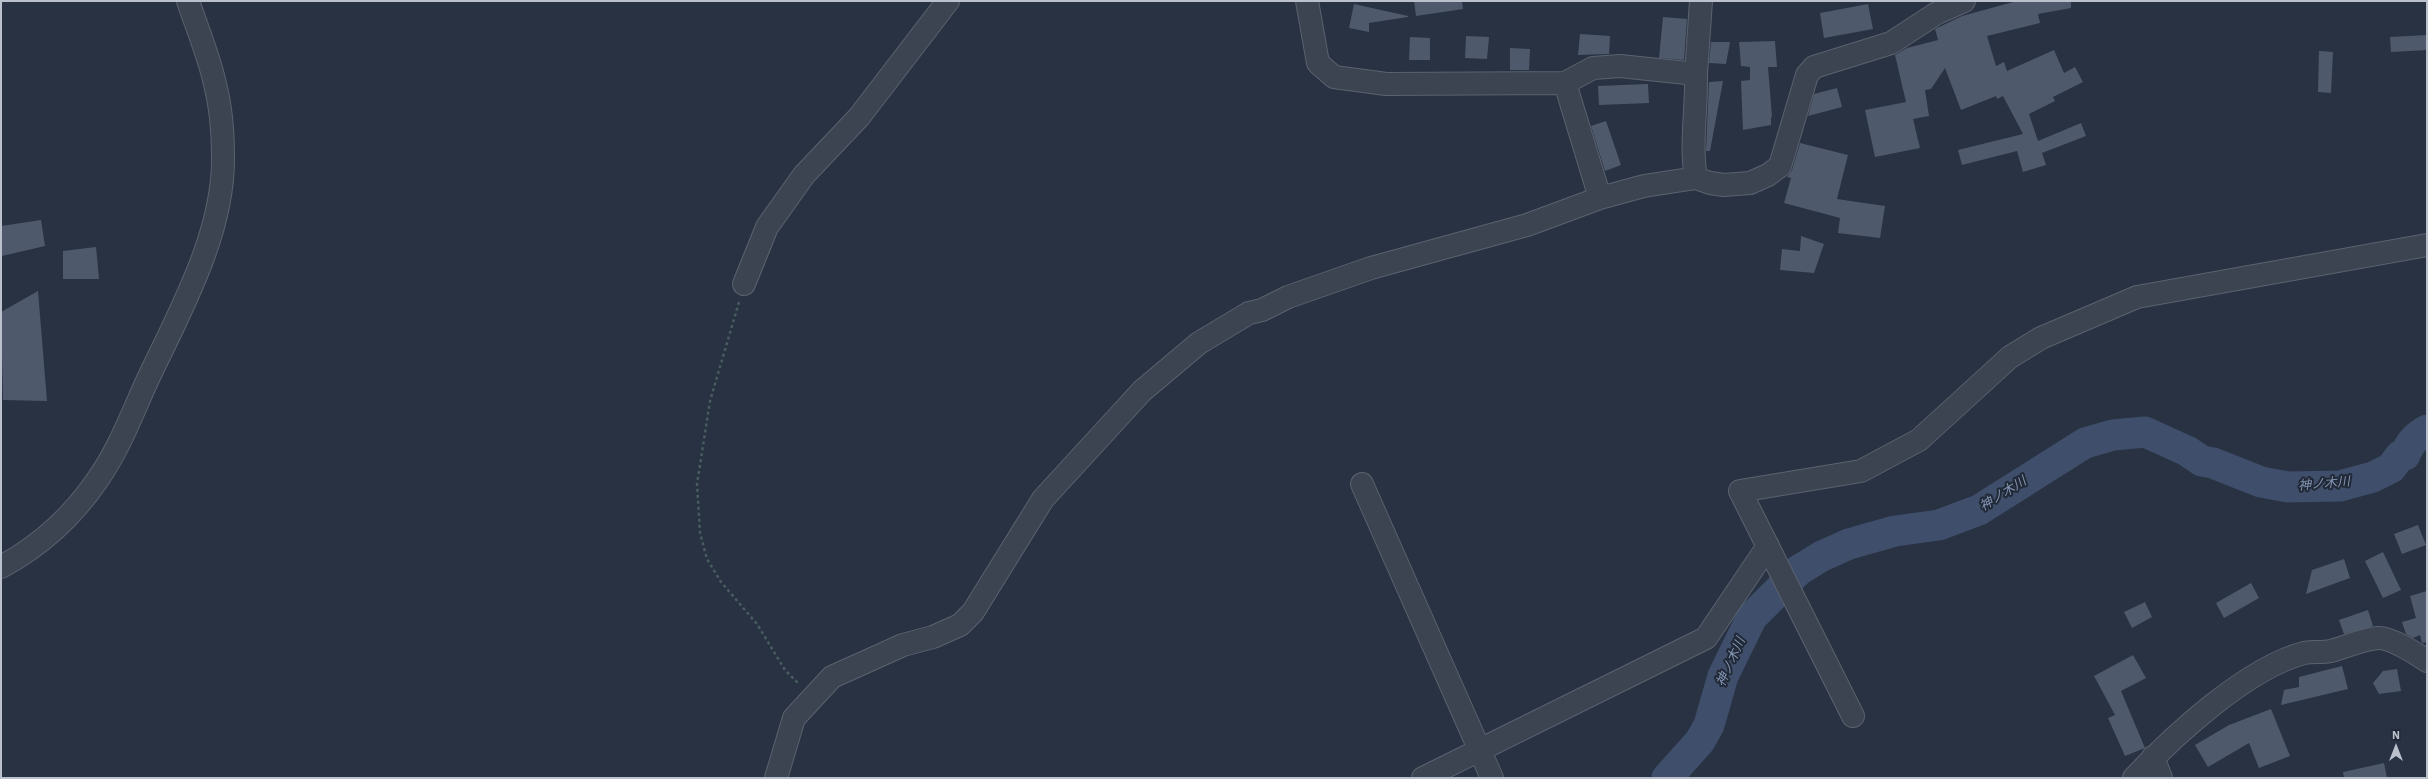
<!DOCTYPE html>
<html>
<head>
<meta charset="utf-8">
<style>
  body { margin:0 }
  #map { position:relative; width:2428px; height:779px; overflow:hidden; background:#283242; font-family:"IBM Plex Sans",sans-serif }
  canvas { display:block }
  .frame { position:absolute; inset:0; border:2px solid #bac0cc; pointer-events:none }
  .north { position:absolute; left:2376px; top:727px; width:40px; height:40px; -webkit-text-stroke:3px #212937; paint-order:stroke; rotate:0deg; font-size:11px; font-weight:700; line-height:16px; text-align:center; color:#bac0cc }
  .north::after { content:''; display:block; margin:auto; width:14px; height:18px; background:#bac0cc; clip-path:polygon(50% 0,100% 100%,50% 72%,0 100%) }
</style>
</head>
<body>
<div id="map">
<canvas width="2428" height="779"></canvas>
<div class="frame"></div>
<div class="north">N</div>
</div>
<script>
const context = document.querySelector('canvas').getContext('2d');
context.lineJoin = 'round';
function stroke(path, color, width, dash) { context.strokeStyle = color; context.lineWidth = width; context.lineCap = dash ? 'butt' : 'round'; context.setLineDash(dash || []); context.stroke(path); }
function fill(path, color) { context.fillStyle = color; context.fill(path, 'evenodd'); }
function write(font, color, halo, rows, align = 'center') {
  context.font = font + ' "IBM Plex Sans","Noto Sans JP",sans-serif'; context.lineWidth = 4; context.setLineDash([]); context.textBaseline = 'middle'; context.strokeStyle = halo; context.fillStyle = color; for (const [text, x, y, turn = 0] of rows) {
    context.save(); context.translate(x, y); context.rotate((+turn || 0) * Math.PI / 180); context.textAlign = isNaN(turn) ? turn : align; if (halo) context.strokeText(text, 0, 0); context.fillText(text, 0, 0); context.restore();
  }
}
const river = new Path2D(`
  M1667 778 1700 741 1709 725 1723 676 1752 617 1799 570 1822 556 1849 544 1895 531 1939 525 1979 510 2085 443 2113 435 2145 432 2187 451 2202 461 2213 463 2261 482 2288 487 2340 486 2373 477 2391 468 2400 456 2405 455C2409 444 2417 435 2427 430`);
const building = new Path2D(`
  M1414 1H1462L1463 9 1416 16Z
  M2017 1H2071V8L2038 14 2040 23 1987 36 1996 66 2004 62 2007 71 2054 50 2064 73 2075 67 2083 82 2053 97 2055 101 2029 114 2038 141 2081 123 2086 136 2042 153 2046 165 2023 172 2017 151 1962 165 1958 150 2023 134 2003 96 1997 99 1996 96 1961 110 1945 68 1931 89 1925 90 1929 116 1913 119 1920 148 1875 157 1865 110 1906 102 1895 55 1907 48 1938 40 1935 29 1962 16Z
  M1354 4 1408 16V17L1369 23V32L1349 28Z
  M1868 4 1873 29 1824 38 1820 13Z
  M1663 17 1687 19 1684 60 1659 58Z
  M1580 34 1610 36 1609 54 1578 55Z
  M2427 35V50L2391 52 2390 37Z
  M1466 36 1489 37 1487 59 1465 58Z
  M1410 37 1430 38V60H1409Z
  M1775 41 1777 67H1768L1772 117H1771V125L1743 130 1741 81 1750 80V67L1741 66 1739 42Z
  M1711 42H1730L1726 64 1709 63Z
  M1510 48 1530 49 1529 70H1510Z
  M2319 51 2333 52 2331 93 2318 92Z
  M1723 81 1710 151H1706L1709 82Z
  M1648 84 1649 103 1599 105 1598 86Z
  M1837 88 1842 107 1808 116 1814 94Z
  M1606 121 1621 165 1605 171 1591 126Z
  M1800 143 1848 155 1837 199 1885 206 1880 238 1838 233 1840 218 1784 203 1791 178 1787 177 1792 170Z
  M41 220 45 246 2 256 1 226Z
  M1801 236 1824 244 1814 273 1780 270 1782 249 1800 251Z
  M96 247 99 279H63V251Z
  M38 291 47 401 3 400 1 312Z
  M2418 525 2426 545 2402 554 2394 534Z
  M2383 552 2401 590 2383 598 2365 561Z
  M2344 559 2350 578 2306 594 2312 570Z
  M2251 583 2259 598 2224 618 2216 603Z
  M2427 591V642L2422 643 2420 635 2413 638 2406 634 2402 622 2416 618 2410 596Z
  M2145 602 2152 617 2132 628 2124 612Z
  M2368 610 2373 626 2344 634 2339 620Z
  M2133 655 2146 678 2121 691 2145 748 2125 756 2108 718 2115 715 2094 676Z
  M2342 666 2348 689 2281 705 2284 690 2299 687V677Z
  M2397 669 2401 691 2379 694 2373 683 2383 671Z
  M2271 709 2290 756 2259 768 2249 743 2208 767 2195 745 2229 725Z
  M2384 763 2387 778H2344L2343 772Z`);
const path = new Path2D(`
  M739 302 710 401 697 484 700 533 707 559 721 582 757 624 785 670 799 684`);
const minor = new Path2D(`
  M1307 1 1318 63 1334 77 1386 84 1565 83 1593 68 1620 66 1696 74 1701 1
  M1696 74C1697 109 1690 144 1696 178
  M1600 198 1644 186 1696 178 1710 183 1724 185 1750 183 1768 175 1780 166 1807 75 1814 67 1891 43 1937 13 1964 1
  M744 284 767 227 804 175 859 117 948 1
  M1362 484 1492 778
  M1 567C40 546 73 516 98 479 119 449 132 414 147 381 179 313 224 234 223 157 223 133 221 107 215 84 209 56 197 28 188 1
  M1853 716 1740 491 1861 471 1919 440 2010 357 2041 338 2137 297 2427 245
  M2153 757 2161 778
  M776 778 794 718 832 677 903 645 933 637 960 625 973 612 1043 499 1142 391 1199 343 1249 313 1262 310 1288 297 1371 268 1527 225 1600 198 1565 83
  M1423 778 1706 638 1768 546
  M2134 778C2174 735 2247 668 2304 653 2313 651 2322 653 2331 651 2346 647 2363 639 2378 638 2390 637 2417 654 2427 661`);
const waterNames = [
  ["神ノ木川",2324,484,-5],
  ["神ノ木川",2003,494,-32],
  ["神ノ木川",1731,662,-66]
];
stroke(river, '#3f4e6a', 31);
fill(building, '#4e596b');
stroke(minor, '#5b626f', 24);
stroke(path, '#485c60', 2.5, [3, 3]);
stroke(minor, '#3c4452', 22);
write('italic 13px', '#8294b2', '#212937', waterNames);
</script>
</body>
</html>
